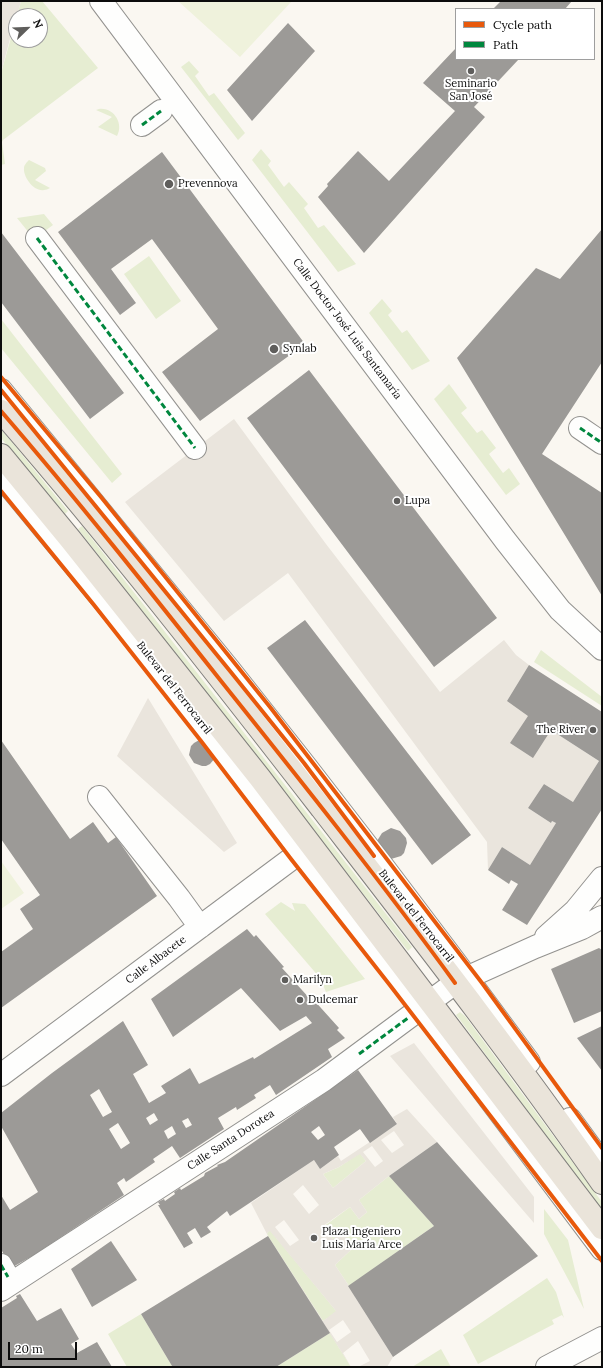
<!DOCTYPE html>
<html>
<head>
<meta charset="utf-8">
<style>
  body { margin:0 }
  #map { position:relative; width:603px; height:1368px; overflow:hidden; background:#faf7f1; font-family:Lora,serif }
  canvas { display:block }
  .frame { position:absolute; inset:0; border:2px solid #0c0c0c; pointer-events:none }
  .legend { position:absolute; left:455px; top:8px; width:140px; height:52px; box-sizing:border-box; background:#fff; border:1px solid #9e9e9e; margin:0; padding:5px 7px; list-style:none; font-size:12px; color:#0c0c0c }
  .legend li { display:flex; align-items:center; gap:8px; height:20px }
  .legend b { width:20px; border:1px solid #9e9e9e }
  .north { position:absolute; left:8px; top:8px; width:40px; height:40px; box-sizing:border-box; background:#fff; border:1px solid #9e9e9e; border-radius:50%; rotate:67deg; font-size:11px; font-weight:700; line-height:16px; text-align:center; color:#0c0c0c }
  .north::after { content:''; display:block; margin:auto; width:14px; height:18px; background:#5f5e5c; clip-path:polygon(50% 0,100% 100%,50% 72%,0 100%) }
  .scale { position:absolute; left:8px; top:1342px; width:69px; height:18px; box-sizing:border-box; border:2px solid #0c0c0c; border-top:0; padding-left:5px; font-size:12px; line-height:14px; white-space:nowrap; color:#0c0c0c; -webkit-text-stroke:3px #fff; paint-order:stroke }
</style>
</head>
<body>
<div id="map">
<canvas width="603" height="1368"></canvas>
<div class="frame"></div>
<ul class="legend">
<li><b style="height:5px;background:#e8590c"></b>Cycle path</li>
<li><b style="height:5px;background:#00873e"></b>Path</li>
</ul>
<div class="north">N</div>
<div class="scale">20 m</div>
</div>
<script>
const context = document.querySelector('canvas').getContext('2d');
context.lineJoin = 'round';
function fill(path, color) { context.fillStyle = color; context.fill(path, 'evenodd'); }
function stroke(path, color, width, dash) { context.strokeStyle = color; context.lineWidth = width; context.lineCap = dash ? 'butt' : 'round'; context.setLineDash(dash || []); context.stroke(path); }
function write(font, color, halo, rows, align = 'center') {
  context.font = font + ' Lora,serif'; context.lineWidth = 4; context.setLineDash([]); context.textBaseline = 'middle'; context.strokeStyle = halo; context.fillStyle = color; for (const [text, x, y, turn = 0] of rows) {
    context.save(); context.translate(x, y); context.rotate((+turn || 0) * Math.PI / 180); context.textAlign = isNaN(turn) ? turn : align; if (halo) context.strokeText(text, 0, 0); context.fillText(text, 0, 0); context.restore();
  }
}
const green = new Path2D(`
  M21 1H42L98 68 3 140 2 142 5 164 1 165V73L16 20V40H40V16H17Z
  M189 61 199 72 195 76 209 96 214 93 245 133 238 140 181 67Z
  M99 109C114 107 124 124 117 136L98 127 112 117 96 110Z
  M261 149 271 161 268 165 284 187 289 182 308 204 304 208 318 228 324 225 356 264 338 272 252 160Z
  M29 160 45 168 46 171 35 180 50 188C48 189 46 190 44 190 34 192 23 177 24 168 24 165 27 162 29 160Z
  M44 214 53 225 34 239 17 218Z
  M149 256 181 301 156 319 124 274Z
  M382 299 392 311 388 315 402 333 407 330 430 361 412 370 369 313Z
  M1 319 122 474 112 483 1 348Z
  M449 384 467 408 461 413 477 433 482 430 496 448 489 454 503 473 509 468 520 484 506 495 434 399Z
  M1 429 68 511 64 515 1 438Z
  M82 526 412 947 408 951 78 529Z
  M541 650 602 697V706L534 662Z
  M281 902 295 911 292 903 305 904 365 979 326 992 320 978 265 914Z
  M460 1012 465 1016 602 1202V1211L460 1020 456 1015Z
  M360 1153 366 1161 333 1188 323 1174 339 1167Z
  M389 1176 434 1226 349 1286 335 1265 354 1247 333 1239 323 1227 350 1207 359 1219 367 1212 359 1200Z
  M544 1209 568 1240 584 1309 544 1234Z
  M270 1230 337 1312 323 1321 268 1236 267 1233Z
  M547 1278 556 1292 564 1318 562 1315 552 1320 554 1324 478 1364 463 1335Z
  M141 1314 172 1366 171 1367H127L108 1334Z
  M330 1333 351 1367H276Z
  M441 1349 451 1367H412Z`);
const pitch = new Path2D(`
  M178 1H292L240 57Z
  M1 861 24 893 1 909Z`);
const plaza = new Path2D(`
  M1 1H21L17 16H16L1 73Z
  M234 419 326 544 440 692 504 640 516 655 529 665 551 730 599 761 573 802 544 784 528 808 551 823 552 821 556 823 530 865 502 847 488 870 487 842 288 573 224 621 125 502Z
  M148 698 237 843 224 852 117 756Z
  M414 1043 534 1197V1223L390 1056Z
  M407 1109 437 1142 389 1176 434 1226 355 1297 393 1357 387 1367H358L370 1361 358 1341 343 1353 351 1367 268 1236 251 1203 314 1160 320 1169 338 1156 341 1161 397 1124 393 1117ZM394 1131 404 1145 392 1153 381 1140ZM372 1146 383 1161 375 1167 363 1152ZM360 1154 366 1161 333 1188 323 1174 339 1167ZM389 1176 434 1226 349 1286 335 1265 354 1247 342 1232 333 1239 323 1226 350 1207 359 1219 367 1212 359 1200ZM303 1185 319 1205 309 1214 293 1194ZM284 1220 299 1240 290 1246 275 1227ZM270 1231 336 1311 323 1321 268 1236 267 1233ZM343 1320 351 1332 337 1342 329 1330Z`);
const building = new Path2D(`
  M501 1H572L565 9H493Z
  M288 23 315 51 252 121 227 90Z
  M456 48V59H519L474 107 485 117 364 253 318 197 328 186 327 184 358 151 389 181 455 111 423 83Z
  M162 152 305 344 200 421 162 372 218 329 152 239 111 269 136 303 120 315 58 232Z
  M602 229V362L542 454 602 493V596L457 358 536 268 560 279Z
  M1 232 124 393 90 419 1 302Z
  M309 370 497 618 434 667 247 418Z
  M305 620 471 835 432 865 267 648Z
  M529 665 602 712V809L527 925 502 910 518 884 511 880 509 884 488 870 502 847 530 865 556 823 552 821 551 823 528 808 544 784 573 802 599 761 551 730 533 758 510 743 528 716 507 701Z
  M201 739 216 757 210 764 206 766H202L194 763 189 755 191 746 194 743Z
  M1 740 70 839 93 822 108 843 116 837 157 896 1 1008V952L33 929 20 909 40 895 1 839Z
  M391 828 400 831 406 838 407 843 404 853 401 856 391 859 387 858 377 841 382 833Z
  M247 929 254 937 256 935 284 967 282 968 311 1000 312 998 339 1028 337 1030 345 1038 328 1049 332 1057 276 1095 270 1085 254 1095 256 1098 237 1110 236 1107 218 1118 224 1129 180 1158 172 1146 153 1159 155 1162 126 1182 124 1178 117 1183 124 1195 34 1255 11 1268 1 1249V1195L10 1210 38 1192 1 1126V1113L52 1073 123 1021 148 1065 133 1074 149 1103 166 1093 161 1086 190 1068 199 1084 253 1057 254 1059 312 1023 306 1016 280 1031 241 988 173 1037 151 999ZM99 1089 112 1112 103 1117 90 1095ZM154 1113 158 1120 150 1125 146 1118ZM188 1118 192 1125 186 1128 182 1121ZM118 1123 130 1143 121 1149 109 1129ZM172 1126 176 1134 168 1139 164 1131Z
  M599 948 602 950V1011L574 1023 551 969Z
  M602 1026V1071L577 1038Z
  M358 1070 397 1124 370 1143 360 1129 334 1147 339 1155 320 1169 314 1160 230 1216 227 1211 207 1227 211 1232 201 1238 195 1228 187 1233 193 1243 184 1248 158 1205H160L158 1202 164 1199 165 1201 175 1194 174 1192 180 1188 181 1190 204 1176 205 1173 218 1166 217 1165 225 1162ZM319 1126 325 1135 318 1140 311 1132Z
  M437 1142 538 1256 393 1357 348 1286 434 1226 389 1176Z
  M268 1236 330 1333 276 1367H171L172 1366 141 1314Z
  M111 1241 137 1280 92 1307 71 1269Z
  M20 1294 37 1321 61 1308 79 1339 71 1344 77 1353 97 1342 112 1367H1V1308L17 1298 16 1296Z`);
const minor = new Path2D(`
  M101 1 505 540 560 610 602 649
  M142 125 161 111
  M37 238 195 448
  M1 390C77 483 154 576 229 669 332 798 432 929 529 1062
  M580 428 602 443
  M1 476 126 628 269 810 398 977 602 1249
  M99 797 179 898 200 927
  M546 937 575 911 602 878
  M1 1075 310 845
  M570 1119 602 1163
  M1 1265 8 1277
  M1 1290 324 1080 455 983 535 947 582 928 602 917
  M547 1367 602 1338`);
const major = new Path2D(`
  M1 411C113 540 217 674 322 809 417 932 513 1055 602 1183
  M1 455 71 540 260 778 602 1228`);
const quiet = new Path2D(`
  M142 125 161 111
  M37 238 195 448
  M580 428 602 443
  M359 1054 408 1018
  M1 1265 8 1277`);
const cycleway = new Path2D(`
  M1 377 101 497 270 707 482 983 602 1148
  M1 390 230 671 304 763 374 856
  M1 411C77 499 149 590 221 681 301 781 380 880 455 983
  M1 491 94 605 201 741 291 859 389 984 602 1261`);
const markers = [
  [471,71,4,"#5f5e5c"],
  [169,184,5,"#5f5e5c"],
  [274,349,5,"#5f5e5c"],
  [397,501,4,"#5f5e5c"],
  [593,730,4,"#5f5e5c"],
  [285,980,4,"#5f5e5c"],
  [300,1000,4,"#5f5e5c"],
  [314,1238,4,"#5f5e5c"]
];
const poiNames = [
  ["Seminario",471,84,"center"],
  ["San José",471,97,"center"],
  ["Prevennova",178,184],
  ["Synlab",283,349],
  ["Lupa",405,501],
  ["The River",585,730,"right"],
  ["Marilyn",293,980],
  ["Dulcemar",308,1000],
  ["Plaza Ingeniero",322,1232],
  ["Luis María Arce",322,1245]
];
const streetNames = [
  ["Calle Doctor José Luis Santamaría",347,329,53],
  ["Bulevar del Ferrocarril",174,688,52],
  ["Bulevar del Ferrocarril",416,916,52],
  ["Calle Albacete",156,960,-37],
  ["Calle Santa Dorotea",231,1140,-33]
];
fill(green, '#e6edd2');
fill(pitch, '#eff2dc');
fill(plaza, '#eae5dd');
fill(building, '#9c9a97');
stroke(minor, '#93928f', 24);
stroke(major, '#807f7c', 24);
stroke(minor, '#fefefd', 22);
stroke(major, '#eae4da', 22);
stroke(quiet, '#00873e', 3, [6, 3]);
stroke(cycleway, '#e8590c', 4);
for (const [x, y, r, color] of markers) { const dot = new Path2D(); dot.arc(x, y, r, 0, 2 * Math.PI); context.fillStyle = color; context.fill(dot); stroke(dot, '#fff', 1.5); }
write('11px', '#0c0c0c', '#fff', poiNames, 'left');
write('11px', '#0c0c0c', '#fff', streetNames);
</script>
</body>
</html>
